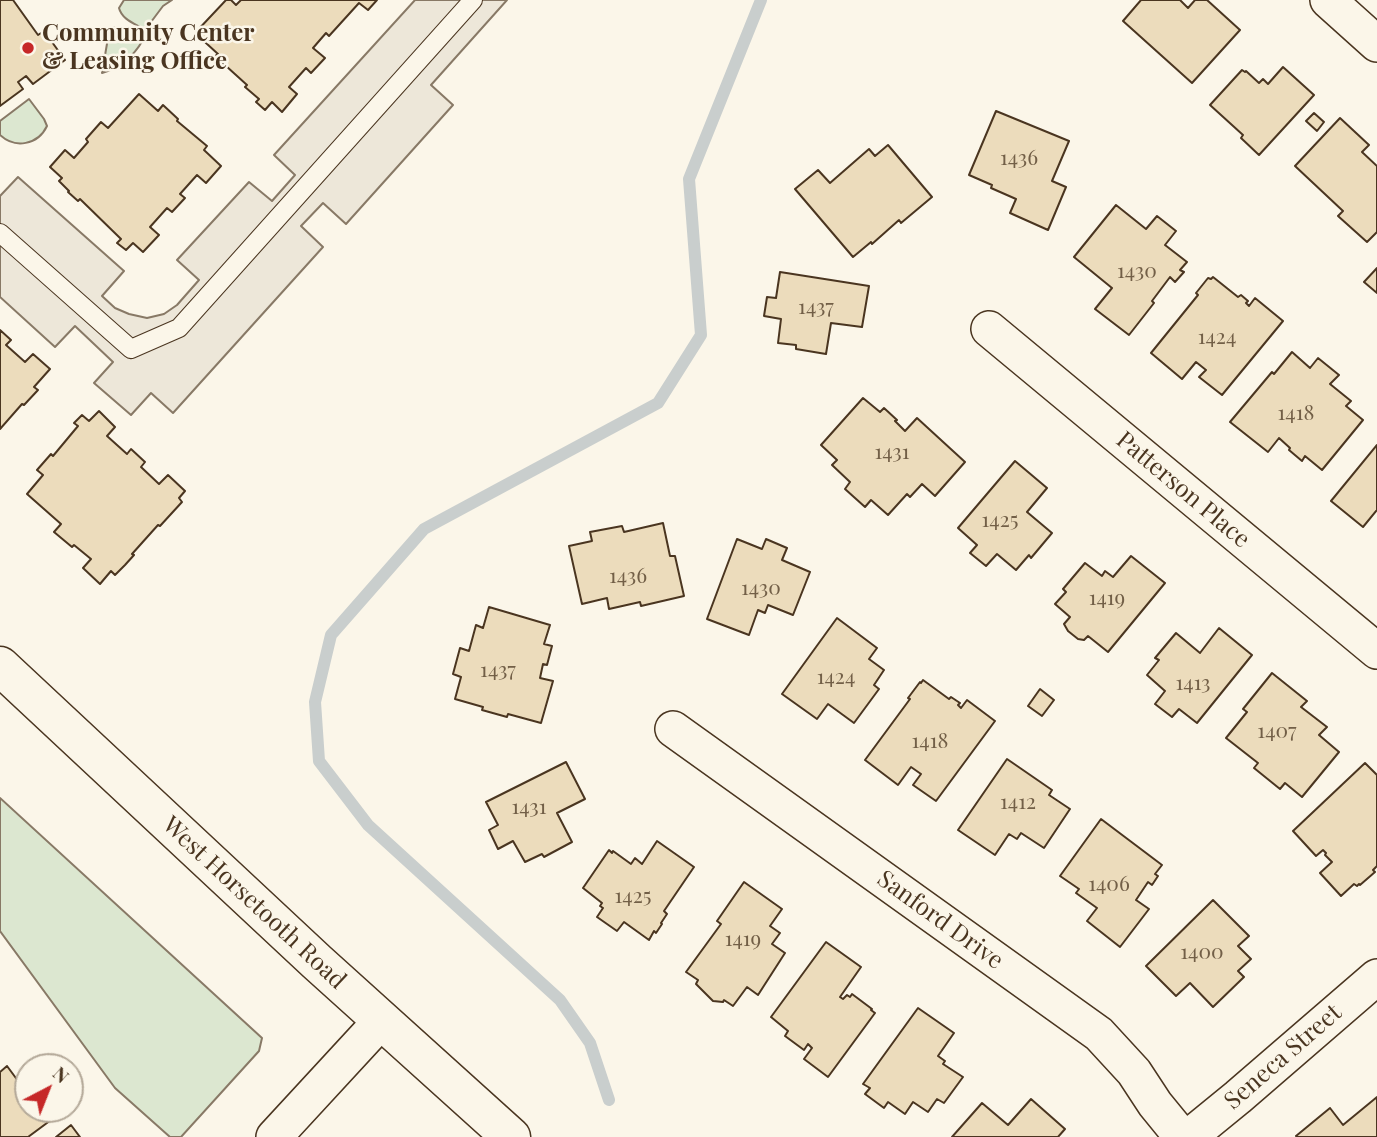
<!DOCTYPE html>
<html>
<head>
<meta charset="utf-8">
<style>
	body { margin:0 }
	#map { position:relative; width:1377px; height:1137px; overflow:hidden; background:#fbf6e9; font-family:"Playfair Display",serif }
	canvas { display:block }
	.north { position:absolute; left:14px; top:1053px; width:70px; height:70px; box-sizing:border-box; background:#fbf6e9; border:2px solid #b4a999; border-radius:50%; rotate:42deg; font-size:19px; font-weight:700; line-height:28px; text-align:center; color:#4a3520 }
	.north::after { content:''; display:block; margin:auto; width:24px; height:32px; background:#c62828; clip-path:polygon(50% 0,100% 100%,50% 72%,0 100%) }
</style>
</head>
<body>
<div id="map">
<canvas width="1377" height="1137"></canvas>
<div class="north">N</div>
</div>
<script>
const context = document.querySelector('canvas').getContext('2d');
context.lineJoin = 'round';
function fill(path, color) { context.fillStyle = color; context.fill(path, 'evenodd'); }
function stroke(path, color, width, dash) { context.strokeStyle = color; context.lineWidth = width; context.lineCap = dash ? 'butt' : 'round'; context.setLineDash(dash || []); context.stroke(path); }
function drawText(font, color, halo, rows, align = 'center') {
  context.font = font + ' "Playfair Display",serif'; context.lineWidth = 5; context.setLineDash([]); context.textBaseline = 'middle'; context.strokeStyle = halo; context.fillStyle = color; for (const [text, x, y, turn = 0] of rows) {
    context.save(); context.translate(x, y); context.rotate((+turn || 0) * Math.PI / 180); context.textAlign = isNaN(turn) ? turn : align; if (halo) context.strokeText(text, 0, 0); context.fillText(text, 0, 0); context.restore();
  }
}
const green = new Path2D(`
	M124,0h48l-9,6 -18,24c-9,-6 -23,-10 -26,-22z
	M115,27l28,13c-10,17 -22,27 -41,33l7,-41 2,-4z
	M29,99l15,20 3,7c-9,19 -32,23 -47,9v-14z
	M0,798l262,240 -3,13 -78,86h-11l-55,-49 -115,-157z`);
const parking = new Path2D(`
	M415,0h92l-76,85 22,20 -107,119 -23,-21 -22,23 22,21 -150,166 -22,-20 -20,22 -37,-32 19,-21 -38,-36 -20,21 -55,-50v-101l18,-19 106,94 -22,25 13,12 14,6 18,4 17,-4 13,-9 22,-25 -22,-20 72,-78 23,19 23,-26 -21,-20z`);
const stream = new Path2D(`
	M609,1100l-19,-57 -30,-43 -192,-175 -49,-64 -4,-59 16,-67 93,-106 234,-126 43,-68 -12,-156 72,-179`);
const building = new Path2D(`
	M0,0h13l25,35 6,-4 21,29 -32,24 -7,-8 -8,6 5,7 -23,17z
	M226,0h5l5,5 5,-5h136l-9,10 -9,-7 -30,33 -3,-3 -13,15 12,10 -14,15 -5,-5 -17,19 8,7 -15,18 -10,-10 -7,8 -9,-8 3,-3 -14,-12 2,-2 -32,-29 3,-2 -23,-21z
	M1141,0h39l8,8 7,-8h12l33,30 -48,53 -69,-62z
	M1283,67l31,28 -55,60 -18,-17 2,-3 -33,-30 32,-35 3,2 1,-1 13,12 4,-4 5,5z
	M139,94l19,17 5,-6 15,14 -1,2 30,25 -3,4 17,16 -15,17 -9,-8 -17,19 5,4 -13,14 -5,-4 -17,19 9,8 -16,17 -10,-9 -7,7 -9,-7 4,-4 -41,-40 -2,2 -10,-9 1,-1 -10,-10 3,-3 -12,-11 15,-17 9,8 14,-16 -2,-3 15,-17 7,6z
	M996,111l73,30 -17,40 14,6 -18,43 -38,-17 6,-14 -25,-11 1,-3 -23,-10z
	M1314,113l10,9 -7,9 -11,-10z
	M1340,118l29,27 -7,7 15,14v66l-10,10 -29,-26 5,-5 -48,-45z
	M888,145l44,52 -31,26 -2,-3 -27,24 -1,-2 -18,15 -58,-68 23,-19 12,13 39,-34 6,7z
	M1116,205l30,24 11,-13 19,15 -11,14 22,17 -7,8 4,2 -9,10 -5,-5 -18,24 2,2 -25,32 -34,-26 17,-21 -38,-31z
	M1377,268v25l-13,-11z
	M780,272l89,14 -7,41 -31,-4 -5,31 -30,-5v-4l-18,-2 3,-24 -17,-3 3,-19 9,1z
	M1213,277l25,20 3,-2 7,6 -2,2 3,3 6,-8 28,23 -61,74 -23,-18 7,-7 -10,-8 -14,17 -31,-26 47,-58 -2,-2 12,-15 3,1z
	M0,330l11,10 -5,5 19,17 8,-8 17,15 -16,18 4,3 -14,15 -2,-1 -22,25z
	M1292,352l18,16 8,-10 21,17 -9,9 21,17 -5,5 17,14 -41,50 -17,-14 -3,5 -13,-11 1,-2 -11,-10 -11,14 -38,-30 42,-50 2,2z
	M863,398l17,14 4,-4 13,12 -2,1 10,10 12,-13 48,44 -30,34 -13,-12 -12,13 -3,-3 -19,21 -17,-15 -6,7 -20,-18 5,-7 -18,-17 5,-5 -16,-15z
	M99,411l16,16 -8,9 20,18 4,-5 14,13 -4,5 18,17 9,-9 17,16 -6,7 3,4 -22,24 -2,-1 -26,29 2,1 -9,10 -10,10 -4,-4 -11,13 -17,-16 8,-9 -17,-14 -2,2 -18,-15 7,-8 -34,-30 16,-19 -6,-5 14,-16 2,2 25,-30 -4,-3 8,-8 7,6z
	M1377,445v65l-14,17 -32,-26z
	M1015,461l32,27 -20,24 25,21 -21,25 -2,-3 -13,15 -19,-16 -11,12 -16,-13 7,-8 -19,-17z
	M663,523l7,33h5l9,40 -43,10 -1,-4 -31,7 -2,-11 -25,6 -13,-58 23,-5 -2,-9 32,-6 2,6z
	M737,539l25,10 4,-10 21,9 -5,12 28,12 -17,43 -25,-10 -3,8 -7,-3 -9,25 -42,-16z
	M1131,556l34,27 -57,69 -20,-16 -4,4 -6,-1 -10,-8 -4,-7 6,-7 -15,-13 11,-12 -3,-3 22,-26 17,13 3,-5 8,6z
	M489,607l61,18 -6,19 8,2 -5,19 -4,-1 -3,14 13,3 -12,42 -33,-9 -1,3 -25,-7 1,-3 -28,-8 6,-22 -8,-3 7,-26 9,3 7,-26 7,3z
	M837,618l40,30 -8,11 15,11 -10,15 5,4 -25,34 -26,-19 -11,15 -35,-25z
	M1219,628l33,27 -55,68 -18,-14 -7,8 -17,-13 10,-13 -18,-16 12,-15 -4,-2 21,-25 24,20z
	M1272,673l35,28 -6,6 26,20 -8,8 20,17 -37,45 -17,-14 -5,6 -26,-21 4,-5 -32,-25 21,-26 -4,-3z
	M923,680l26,19 2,-2 9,6 -2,2 3,3 6,-8 28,21 -59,80 -23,-16 8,-11 -10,-7 -13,18 -33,-25 45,-61 -2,-1 12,-16 1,1z
	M1040,689l14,11 -12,16 -14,-10z
	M1007,759l45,31 -3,5 21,14 -26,39 -23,-15 -4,6 -8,-5 -14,21 -37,-25z
	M566,762l19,37 -28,14 15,29 -28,15 -2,-3 -17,8 -12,-21 -15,8 -9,-19 9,-5 -12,-23z
	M1365,763l12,12v91l-4,4 2,2 -15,13 -1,-1 -2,2 -3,-2 -13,12 -21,-23 12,-11 -7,-7 1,-2 -3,-3 -7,6 -23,-25z
	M1101,819l61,46 -7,9 3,2 -6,9 -4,-3 -12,18 13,9 -29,38 -33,-26 10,-13 -21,-15 3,-4 -19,-13z
	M657,841l37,26 -30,44 3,3 -6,9 1,1 -6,9 -2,-2 -5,9 -25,-18 -7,9 -20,-14 6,-9 -3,-2 2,-3 -19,-15 26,-38 3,3 1,-2 18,13 4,-6 7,6z
	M744,882l38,27 -12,17 10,7 -8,11 13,9 -27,42 -11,-8 -14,19 -9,-6 -1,2 -10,-1 -17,-17 2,-4 -12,-8 35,-48 -4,-3z
	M1213,900l36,36 -11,10 13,13 -13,12 6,6 -31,30 -23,-24 -14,13 -30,-30z
	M826,942l35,25 -21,30 3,2 4,-4 3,2 2,-3 20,15 -1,1 4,3 -47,64 -24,-18 8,-11 -4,-4 -4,6 -19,-14 3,-5 -17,-14z
	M918,1008l36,25 -16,23 7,5 -2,3 20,13 -19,26 -7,-4 -9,13 -15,-10 -8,12 -17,-12 -4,6 -19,-14 5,-6 -7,-4z
	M7,1066l17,23 3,-2 1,1v21h15l8,11 -23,17h-28v-65z
	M1377,1097v40h-80l-1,-1 34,-28 13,17z
	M1031,1099l34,30 -7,8h-106l30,-34 26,22z
	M71,1125l9,12h-24z`);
const service = new Path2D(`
	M0,233l131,116 48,-21 294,-328`);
const minor = new Path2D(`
	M1328,0l49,44
	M989,329l388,322
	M673,729l426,305 35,38 21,32 27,33
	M274,1137l107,-116
	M1189,1137l49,-40 139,-120`);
const secondary = new Path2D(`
	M0,666l317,296 194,175`);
const markers = [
	[28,48,7,"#c62828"]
];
const numberNames = [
	["1436",1019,158],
	["1430",1137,271],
	["1437",816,307],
	["1424",1217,337],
	["1418",1296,413],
	["1431",892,452],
	["1425",1000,520],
	["1436",628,576],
	["1430",761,588],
	["1419",1107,598],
	["1437",498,670],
	["1424",836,677],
	["1413",1193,683],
	["1407",1277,731],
	["1418",930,741],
	["1412",1018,802],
	["1431",529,807],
	["1406",1109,884],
	["1425",633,896],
	["1419",743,939],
	["1400",1202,952]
];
const poiNames = [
	["Community Center",42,34],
	["& Leasing Office",42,62]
];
const streetNames = [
	["Patterson Place",1183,490,40],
	["West Horsetooth Road",254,903,43],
	["Sanford Drive",940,920,36],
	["Seneca Street",1283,1057,-41]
];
fill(green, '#dce7d0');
stroke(green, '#887966', 2);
fill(parking, '#ede7d9');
stroke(parking, '#887966', 2);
stroke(stream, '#c9cecd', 12);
fill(building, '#ecdcbc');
stroke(building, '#4a3520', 2);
stroke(service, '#4a3520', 20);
stroke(minor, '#4a3520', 38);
stroke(secondary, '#4a3520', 41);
stroke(service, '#fbf6e9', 18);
stroke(minor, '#fbf6e9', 35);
stroke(secondary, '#fbf6e9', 38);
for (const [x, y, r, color] of markers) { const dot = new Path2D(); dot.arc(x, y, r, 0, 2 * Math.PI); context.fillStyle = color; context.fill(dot); stroke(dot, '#fbf6e9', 2.5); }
drawText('21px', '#725f47', null, numberNames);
drawText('bold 24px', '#4a3520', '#fbf6e9', poiNames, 'left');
drawText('24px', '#4a3520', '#fbf6e9', streetNames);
</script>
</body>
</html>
